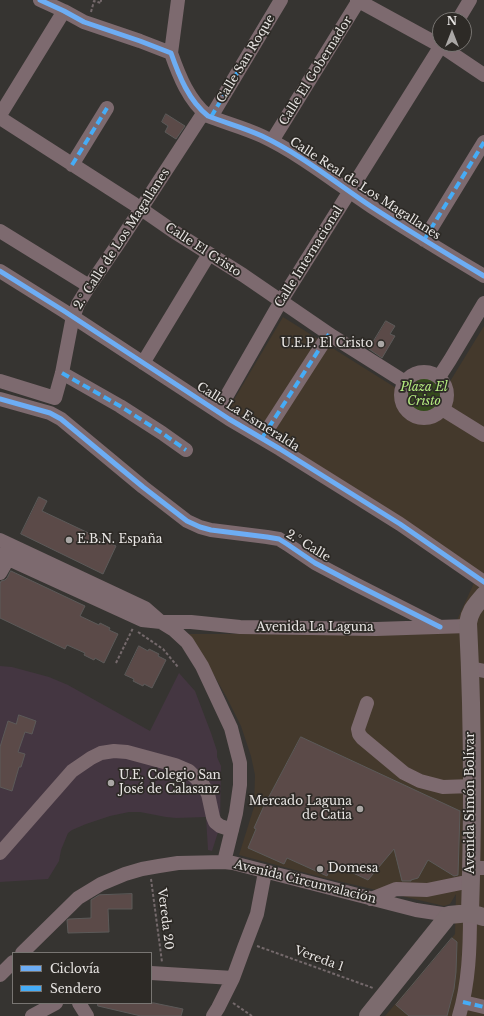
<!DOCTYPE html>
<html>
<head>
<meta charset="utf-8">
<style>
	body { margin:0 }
	#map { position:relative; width:484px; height:1016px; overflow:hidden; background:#363431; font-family:"Libre Baskerville",serif }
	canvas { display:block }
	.legend { position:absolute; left:12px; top:952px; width:140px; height:52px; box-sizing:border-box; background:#2d2a26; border:1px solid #787572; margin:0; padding:5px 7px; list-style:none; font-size:12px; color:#e8e5e3 }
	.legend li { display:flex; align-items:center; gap:8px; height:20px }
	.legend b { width:20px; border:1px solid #787572 }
	.north { position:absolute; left:432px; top:12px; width:40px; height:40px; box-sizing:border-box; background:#2d2a26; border:1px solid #787572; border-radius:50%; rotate:0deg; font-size:11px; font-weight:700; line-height:16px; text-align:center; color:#e8e5e3 }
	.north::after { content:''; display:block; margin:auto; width:14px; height:18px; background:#aaa7a5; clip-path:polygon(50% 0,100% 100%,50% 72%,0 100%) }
</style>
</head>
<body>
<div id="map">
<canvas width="484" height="1016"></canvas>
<ul class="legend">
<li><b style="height:5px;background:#6dadf4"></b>Ciclovía</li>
<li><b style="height:5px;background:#46acf6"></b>Sendero</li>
</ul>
<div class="north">N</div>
</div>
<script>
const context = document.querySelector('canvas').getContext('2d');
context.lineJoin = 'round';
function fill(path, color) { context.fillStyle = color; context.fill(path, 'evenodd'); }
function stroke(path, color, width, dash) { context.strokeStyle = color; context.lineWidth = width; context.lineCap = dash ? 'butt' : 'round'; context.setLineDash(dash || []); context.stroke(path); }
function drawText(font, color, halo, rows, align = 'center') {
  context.font = font + ' "Libre Baskerville",serif'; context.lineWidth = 3.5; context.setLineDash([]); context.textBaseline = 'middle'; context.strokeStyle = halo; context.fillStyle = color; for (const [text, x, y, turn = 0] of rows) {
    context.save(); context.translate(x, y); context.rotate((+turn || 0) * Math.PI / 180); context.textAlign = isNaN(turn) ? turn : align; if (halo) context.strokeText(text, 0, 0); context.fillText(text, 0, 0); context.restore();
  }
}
const commercial = new Path2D(`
	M283,317l113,71 4,17 3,7 7,6 9,3h9l8,-3 7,-6 5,-7 3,-11 -2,-11 35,-57v690h-99l70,-82 1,-40 -6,10 -6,2 -123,-29 -82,-22 15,-48 1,-32 -4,-19 -10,-30 -14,-28 -16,-28 -24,-36h36l229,-3 27,-59 -253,-159z`);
const education = new Path2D(`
	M0,666l12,1 37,10 19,8 82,46 29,-58 16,18 16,42 6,18v6l4,9 -1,60 -8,25 -4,-1 -2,-33 -30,1 -10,-1 -26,-5h-11l-19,4 -24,8 -14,6 -4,3 -7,17 -2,11 -11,18 -48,3z`);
const green = new Path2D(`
	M404 395a20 20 0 1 1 40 0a20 20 0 1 1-40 0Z`);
const building = new Path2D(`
	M166,114l19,12 -9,13 -11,-7 3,-6 -6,-4z
	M386,321l9,5 -5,8 5,2 -13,22 -13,-9z
	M39,497l8,4 -5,10 74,35 -13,28 -82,-40z
	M11,571l74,35 -5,10 19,9 1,-2 10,5 -1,2 9,4 -14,29 -9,-5 -1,2 -10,-5 1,-2 -18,-8 -2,4 -65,-31v-34l1,-3 4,-1 2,-2z
	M139,646l9,5 1,-2 10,5 -1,2 8,4 -14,28 -8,-4 -1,2 -10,-5 1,-2 -9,-4z
	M19,715l17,6 -4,13 -7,-2 -7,20 7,2 -4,13h-2l-7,24 -12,-4v-40l8,-26 8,3z
	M301,737l159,74 -2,64 -4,1 -26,-16 -10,18 -7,2v1h-9l-8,-32 -26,31 -36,-17 -5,13 -40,-18 -3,6 -36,-16 8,-19 -2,-1 9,-20z
	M132,894v15h-24l1,23 -41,1 -1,-13 2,-1 22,-1v-18l8,-5z
	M452,938l5,4 -1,30 -2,17 -7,27h-38l-13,-11z
	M98,1003h56l29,6 -2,7h-40l-43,-10z`);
const path = new Path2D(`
	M91,12l3,-11 7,2v-3
	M138,632l25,17 15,18
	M116,663l17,-35
	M151,879l11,83
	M257,946l116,42
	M233,1003l19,13`);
const minor = new Path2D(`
	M40,0l24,11 20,11 56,19 31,12c8,23 18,48 37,63 18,7 37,12 54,20 40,19 74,47 110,71 37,24 75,47 112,69
	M357,0l84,46 43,29
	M458,20l12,-20
	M171,53l7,-53
	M0,115l64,-104
	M211,117l70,-117
	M0,118l134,86 39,27 70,44 89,61 73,46
	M272,141l87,-141
	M72,165l35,-57
	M0,231l89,55
	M424,240l60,-98
	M0,271l64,40 165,108 51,30 120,75 84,58
	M143,363l66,-109
	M401 395a23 23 0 1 1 46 0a23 23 0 1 1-46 0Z
	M62,373l58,33 42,27 24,17
	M439,377l11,-17 34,-57
	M0,381l55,17 7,-25 10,-52 6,-17 8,-13 34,-50 84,-129
	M0,399l50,14 11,6 82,68 44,34 13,6 11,3 56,7 12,2 8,5 28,19 38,20 87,44
	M442,409l42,26
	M218,411l63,-110 161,-257
	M262,438l67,-104
	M0,540l145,68 16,14 13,8 13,12 15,24 29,62 9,35v22l-4,28 -12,49
	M0,555l142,65 19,2h30l49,5 136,2 92,-3
	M0,573l8,-14
	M470,668l14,3
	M367,703l-9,26 1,5 3,4 42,35 16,8 23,6 29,-1
	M0,853l72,-82 19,-13 10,-5 13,-2 13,1 48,13 14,6 14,14 5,9 5,23 2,5 5,4 12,4
	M471,868h13
	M371,899l25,-10 31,1 44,-9
	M22,953l56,-55 23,-14 24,-10 17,-5 17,-3 19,-3 46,-1 9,1 183,47 33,5
	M151,973l82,5
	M0,975l13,-13
	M463,1002l21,5
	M79,1003l8,13
	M32,1016l24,-13
	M213,1016l5,-8 15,-30 11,-30 13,-34 8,-42
	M459,1016c10,-33 11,-68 11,-103`);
const major = new Path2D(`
	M470,913c3,-96 3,-193 -2,-290 2,-13 8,-18 16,-28
	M368,1016l81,-101 21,-2 14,4`);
const quiet = new Path2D(`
	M211,117l36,-61
	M72,165l35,-57
	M424,240l60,-98
	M62,373l58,33 42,27 24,17
	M262,438l67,-104
	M463,1002l21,5`);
const cycleway = new Path2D(`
	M40,0l24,11 20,11 56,19 31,12c8,23 18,48 37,63 18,7 37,12 54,20 40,19 74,47 110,71 37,24 75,47 112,69
	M0,271l64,40 165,108 51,30 120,75 84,58
	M0,399l50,14 11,6 82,68 44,34 13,6 11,3 56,7 12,2 8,5 28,19 38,20 87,44`);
const markers = [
	[381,344,4,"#aaa7a5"],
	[69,540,4,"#aaa7a5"],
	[111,783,4,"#aaa7a5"],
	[360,809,4,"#aaa7a5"],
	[320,869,4,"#aaa7a5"]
];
const streetNames = [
	["Calle San Roque",246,59,-59],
	["Calle El Gobernador",316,71,-58],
	["Calle Real de Los Magallanes",365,189,33],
	["2.° Calle de Los Magallanes",122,239,-57],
	["Calle El Cristo",203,250,33],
	["Calle Internacional",309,257,-58],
	["Calle La Esmeralda",248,417,32],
	["2.° Calle",308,546,31],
	["Avenida La Laguna",315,628],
	["Avenida Simón Bolívar",471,803,-90],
	["Avenida Circunvalación",305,882,14],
	["Vereda 20",165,919,83],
	["Vereda 1",319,959,20]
];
const poiNames = [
	["U.E.P. El Cristo",373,344,"right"],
	["E.B.N. España",77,540],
	["U.E. Colegio San",119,776],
	["José de Calasanz",119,790],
	["Mercado Laguna",352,802,"right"],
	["de Catia",352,816,"right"],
	["Domesa",328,869]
];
const parkNames = [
	["Plaza El",424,388],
	["Cristo",424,402]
];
fill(commercial, '#44392c');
fill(education, '#443641');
fill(green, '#354b1c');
fill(building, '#5b4a48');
stroke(building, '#5c5a59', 1);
stroke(path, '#74696b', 2, [3, 2]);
stroke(minor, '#7d6a6f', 14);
stroke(major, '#7c6b6e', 18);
stroke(quiet, '#46acf6', 4, [8, 4]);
stroke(cycleway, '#6dadf4', 5);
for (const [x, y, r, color] of markers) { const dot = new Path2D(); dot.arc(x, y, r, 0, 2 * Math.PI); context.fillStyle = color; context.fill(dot); stroke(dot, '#2d2a26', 1.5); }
drawText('12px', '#e8e5e3', '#2d2a26', streetNames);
drawText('12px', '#e8e5e3', '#2d2a26', poiNames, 'left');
drawText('italic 12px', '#b5ed7f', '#2d2a26', parkNames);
</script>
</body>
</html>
